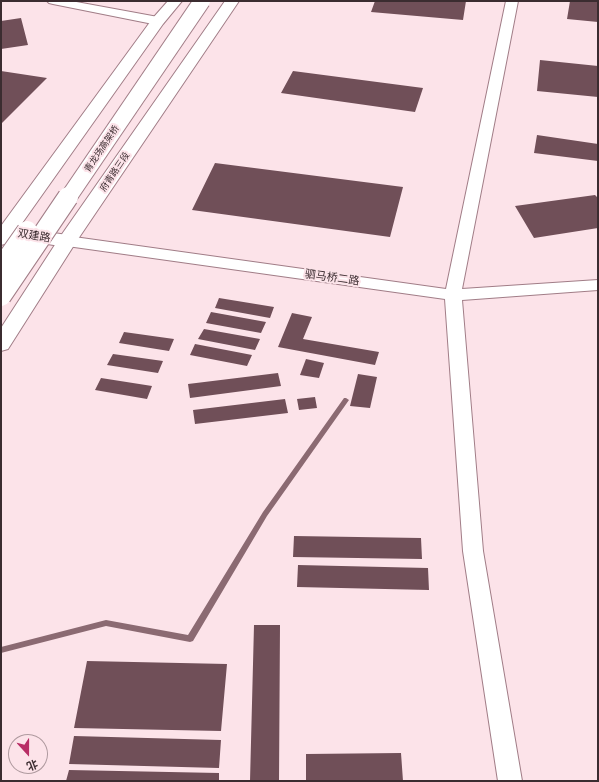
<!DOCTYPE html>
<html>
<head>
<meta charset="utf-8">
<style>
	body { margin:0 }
	#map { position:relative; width:599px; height:782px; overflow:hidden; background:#fce3e9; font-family:"Fira Sans","Noto Sans SC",sans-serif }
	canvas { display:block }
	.frame { position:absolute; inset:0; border:2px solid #3b2c30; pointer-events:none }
	.north { position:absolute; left:8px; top:734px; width:40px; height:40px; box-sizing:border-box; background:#fce3e9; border:1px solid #af9a9f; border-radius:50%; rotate:159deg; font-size:11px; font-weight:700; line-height:16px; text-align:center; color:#3b2c30 }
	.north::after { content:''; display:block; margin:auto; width:14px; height:18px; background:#b82d65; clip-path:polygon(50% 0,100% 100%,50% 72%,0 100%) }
</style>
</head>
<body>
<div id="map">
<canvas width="599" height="782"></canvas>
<div class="frame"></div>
<div class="north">北</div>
</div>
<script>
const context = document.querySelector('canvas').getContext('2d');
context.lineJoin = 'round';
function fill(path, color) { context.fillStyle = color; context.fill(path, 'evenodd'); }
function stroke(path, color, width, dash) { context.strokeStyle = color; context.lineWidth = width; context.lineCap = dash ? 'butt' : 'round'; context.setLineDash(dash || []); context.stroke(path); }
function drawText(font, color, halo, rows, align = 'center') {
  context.font = font + ' "Fira Sans","Noto Sans SC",sans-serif'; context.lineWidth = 4; context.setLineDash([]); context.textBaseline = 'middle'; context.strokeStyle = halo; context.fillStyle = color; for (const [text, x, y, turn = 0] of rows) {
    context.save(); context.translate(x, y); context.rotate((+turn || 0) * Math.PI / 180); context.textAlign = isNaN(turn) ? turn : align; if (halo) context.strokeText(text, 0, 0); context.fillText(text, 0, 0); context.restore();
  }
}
const stream = new Path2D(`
	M344,398h2l3,2 -82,116 -74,125 -3,1 -84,-16 -105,27v-6l105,-27 82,15 75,-123z`);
const building = new Path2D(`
	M375,1h91l-3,19 -92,-8z
	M570,1h28v21l-31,-3z
	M21,18l7,27 -27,4v-28z
	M540,60l58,6v31l-61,-6z
	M1,71l46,7 -46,46z
	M293,71l130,17 -8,24 -134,-19z
	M537,135l61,9v17l-64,-8z
	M215,163l188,24 -13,50 -198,-27z
	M595,195l3,3v30l-64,10 -19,-32z
	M219,298l55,9 -4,11 -55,-10z
	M211,312l55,10 -5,11 -55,-10z
	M292,313l20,4 -9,22 76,13 -4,13 -97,-18z
	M204,329l56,10 -5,11 -57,-11z
	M124,332l50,7 -5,12 -50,-8z
	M195,344l57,11 -5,11 -57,-11z
	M113,354l50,7 -5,12 -51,-8z
	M306,359l18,4 -5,15 -19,-3z
	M278,373l3,13 -91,12 -2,-14z
	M358,374l19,3 -7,31 -20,-2z
	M101,378l51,8 -5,13 -52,-9z
	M315,397l2,11 -18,2 -2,-11z
	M285,399l3,14 -93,11 -2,-14z
	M294,536l127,2 1,21 -129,-2z
	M298,565l130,3 1,22 -132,-3z
	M254,625h26l-1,156h-29z
	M87,661l140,3 -6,67 -147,-3z
	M74,736l147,4 -2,28 -150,-4z
	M401,753l2,28h-97v-27z
	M69,770l150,3v8h-153z`);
const minor = new Path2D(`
	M47,1h24l87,16 4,2 2,2 -2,2 -4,2 -105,-21 -4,-1z
	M506,1h12l-56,288 136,-9v10l-136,10 21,251 39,230h-24l-35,-230 -18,-252 -378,-53 -5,-2 -3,-3 3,-3 5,-2 379,53z`);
const tertiary = new Path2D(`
	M1,225l66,10 7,2 2,4 -2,4 -7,2 -66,-10z`);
const primary = new Path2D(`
	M168,1h14l-19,23 -155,219 -7,2v-19l152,-208z
	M225,1h14l-163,241 -68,107 -7,2v-23l59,-91z`);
const trunkBridgeFar1 = new Path2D(`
	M68,198l134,-197`);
const trunkBridge = new Path2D(`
	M1,268l26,-37
	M1,296l67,-99`);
const farStreetnames = [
	["青龙场高架桥",102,149,-56],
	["府青路三段",115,172,-56]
];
const streetNames = [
	["双建路",34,236,9],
	["驷马桥二路",332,278,8]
];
fill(stream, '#8b6a72');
fill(building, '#704f58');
stroke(minor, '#a17d87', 2);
stroke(tertiary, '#a17d87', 2);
stroke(primary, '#a17d87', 2);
fill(minor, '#fff');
fill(tertiary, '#fff');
fill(primary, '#fff');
stroke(trunkBridgeFar1, '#a17d87', 18, []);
stroke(trunkBridge, '#a17d87', 22, []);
stroke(trunkBridgeFar1, '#fff', 16);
stroke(trunkBridge, '#fff', 20);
drawText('9px', '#3b2c30', '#fce3e9', farStreetnames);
drawText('11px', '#3b2c30', '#fce3e9', streetNames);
</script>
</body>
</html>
